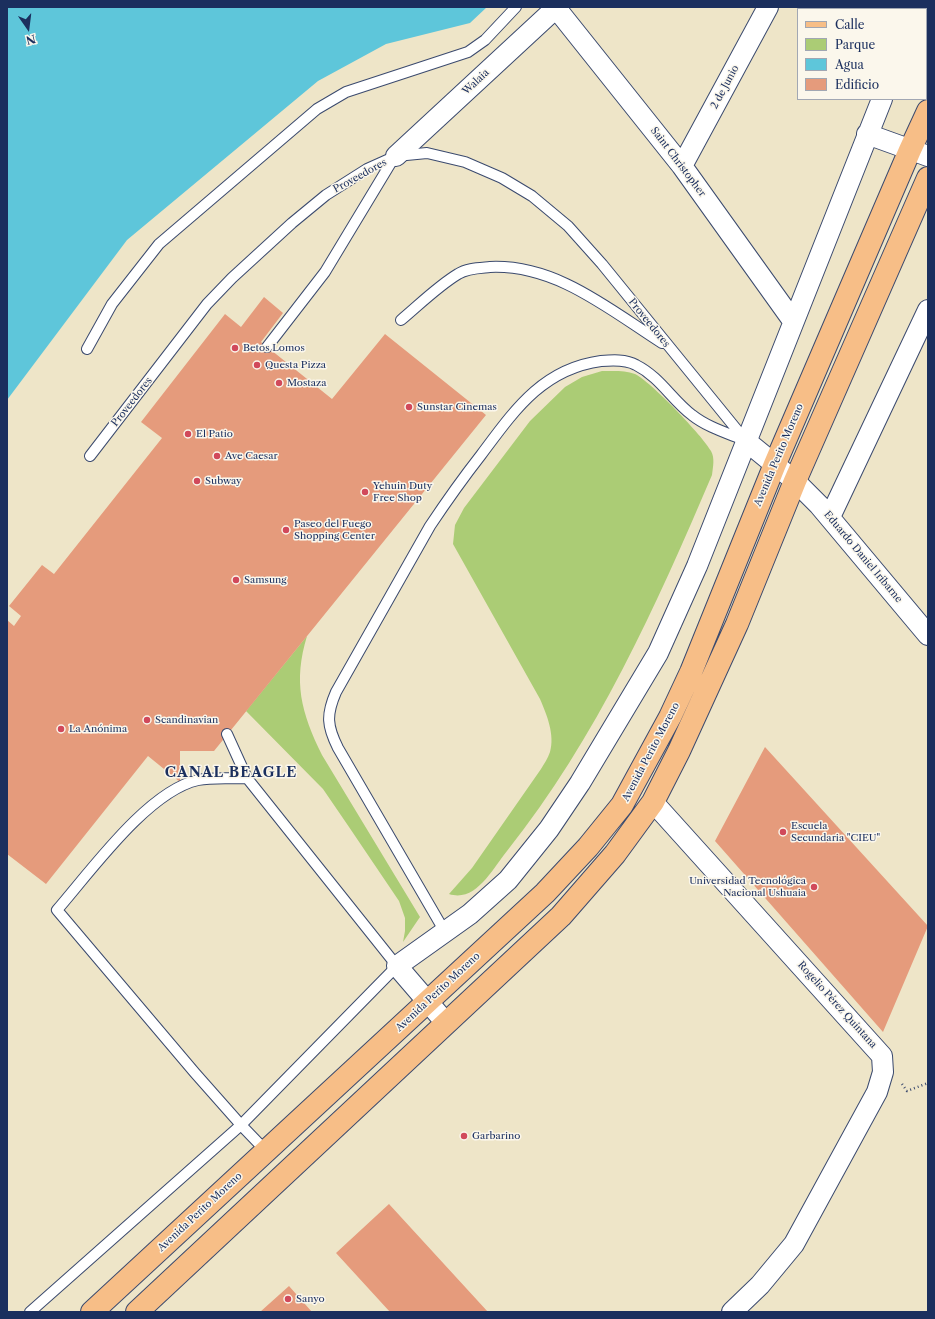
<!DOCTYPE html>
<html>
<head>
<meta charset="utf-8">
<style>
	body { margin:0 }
	#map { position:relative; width:935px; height:1319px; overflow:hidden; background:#eee5c8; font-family:"Libre Caslon Text",serif }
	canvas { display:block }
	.frame { position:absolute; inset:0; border:8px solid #1b2f5e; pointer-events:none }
	.legend { position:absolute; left:797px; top:8px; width:130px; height:92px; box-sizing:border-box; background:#fbf7ec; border:1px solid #a1a7b3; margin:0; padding:5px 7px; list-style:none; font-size:12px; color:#1b2f5e }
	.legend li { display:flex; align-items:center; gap:8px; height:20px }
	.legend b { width:20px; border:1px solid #a1a7b3 }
	.north { position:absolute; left:8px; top:8px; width:40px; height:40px; -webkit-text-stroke:3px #fbf7ec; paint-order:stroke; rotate:166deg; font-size:11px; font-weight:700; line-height:16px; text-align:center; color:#1b2f5e }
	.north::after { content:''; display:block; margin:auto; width:14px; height:18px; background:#1b2f5e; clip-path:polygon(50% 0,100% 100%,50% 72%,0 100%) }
</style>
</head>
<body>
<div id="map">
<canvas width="935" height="1319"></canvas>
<div class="frame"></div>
<ul class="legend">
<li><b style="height:5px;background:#f7be87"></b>Calle</li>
<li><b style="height:11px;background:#abcc75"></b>Parque</li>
<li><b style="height:11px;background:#5ec6da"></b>Agua</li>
<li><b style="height:11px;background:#e59b7c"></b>Edificio</li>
</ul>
<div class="north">N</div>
</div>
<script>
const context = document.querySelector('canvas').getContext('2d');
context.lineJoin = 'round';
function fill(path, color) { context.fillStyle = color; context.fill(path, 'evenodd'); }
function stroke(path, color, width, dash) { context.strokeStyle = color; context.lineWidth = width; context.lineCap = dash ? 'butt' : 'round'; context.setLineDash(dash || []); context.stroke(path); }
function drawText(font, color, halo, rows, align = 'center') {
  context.font = font + ' "Libre Caslon Text",serif'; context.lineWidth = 3; context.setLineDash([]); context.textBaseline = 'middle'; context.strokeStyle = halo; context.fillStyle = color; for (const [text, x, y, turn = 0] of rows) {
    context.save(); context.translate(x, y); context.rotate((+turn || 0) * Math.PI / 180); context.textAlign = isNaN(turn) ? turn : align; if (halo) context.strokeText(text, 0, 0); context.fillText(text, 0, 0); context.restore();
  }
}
const green = new Path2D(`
	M602,371c10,0 23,-1 33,3 14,6 69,63 76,77 4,7 2,16 1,24 -56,131 -115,263 -205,376 -14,17 -31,52 -58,43l23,-26 69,-99c3,-5 7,-11 9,-17 5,-17 -3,-37 -10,-53l-87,-155 2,-19 9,-17 66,-87 35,-34 17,-10z
	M307,636c-14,46 -6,76 15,119l98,162 -17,25 2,-11v-13l-6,-17 -50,-74 -26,-38 -77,-78z`);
const water = new Path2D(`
	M7,7h480l-17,16 -84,21 -68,37 -191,159 -120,160z`);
const building = new Path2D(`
	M264,297l19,16 -22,29 71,57 53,-65 101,81 -272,336h-34v31l-32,-26 -102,128 -39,-30v-234l7,6 7,-10 -12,-10 33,-41 12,9 108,-136 -21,-16 84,-108 16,13z
	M765,747l163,179 -45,106 -168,-191z
	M389,1204l99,108h-98l-54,-59z
	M289,1286l23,26h-52z`);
const path = new Path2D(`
	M902,1084l5,7 21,-8`);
const service = new Path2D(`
	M401,320c18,-15 37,-34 57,-46 9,-6 21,-6 32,-7 66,-3 120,43 172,76
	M267,347l58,-75 70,-116
	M87,349l25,-45 47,-60 158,-135 29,-17 122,-40 17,-12 31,-33
	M90,456l117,-152 25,-26 60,-55 34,-28 41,-26 29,-13 31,-3 38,9 37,16 30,18 36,30 34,38 144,177
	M227,734l20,44 150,188 -156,159 -46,-52 -138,-163c34,-39 91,-119 141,-130 15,-3 33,-1 49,-2
	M445,932l-107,-184c-11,-22 -12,-33 -2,-56l94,-166c16,-24 33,-48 51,-71 33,-44 61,-86 120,-94 11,-1 25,-2 35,4 24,12 36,35 56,50 15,12 35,18 52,25
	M30,1312l211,-187 25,26`);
const minor = new Path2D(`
	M556,8l126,158 111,155
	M926,20l2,-3
	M867,134l61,22
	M396,156l161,-149
	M682,166l86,-159
	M746,441l49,40 24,24 109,130
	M830,517l98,-207
	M653,802l229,254 1,16 -6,20 -83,152 -34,41 -28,27
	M446,1023l-49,-57 73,-52 38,-34 41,-51 31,-46 78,-130 39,-87 185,-467`);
const primary = new Path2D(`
	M92,1312l453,-419 43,-46 34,-42 48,-88 21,-45 84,-208 135,-314 18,-39
	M137,1312l424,-396 54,-62 38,-52 26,-51 58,-127 58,-143 133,-303`);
const markers = [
	[235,348,4,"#d1495b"],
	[257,365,4,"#d1495b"],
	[279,383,4,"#d1495b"],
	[409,407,4,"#d1495b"],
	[188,434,4,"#d1495b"],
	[217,456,4,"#d1495b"],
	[197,481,4,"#d1495b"],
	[365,492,4,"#d1495b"],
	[286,530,4,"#d1495b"],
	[236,580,4,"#d1495b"],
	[147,720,4,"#d1495b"],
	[61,729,4,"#d1495b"],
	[783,832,4,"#d1495b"],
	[814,887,4,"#d1495b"],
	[464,1136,4,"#d1495b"],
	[288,1299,4,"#d1495b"]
];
const streetNames = [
	["Walaia",476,82,-43],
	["2 de Junio",725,87,-62],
	["Saint Christopher",678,162,53],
	["Proveedores",360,176,-29],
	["Proveedores",649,323,51],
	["Proveedores",132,402,-52],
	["Avenida Perito Moreno",779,455,-67],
	["Eduardo Daniel Iribarne",863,557,50],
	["Avenida Perito Moreno",651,752,-62],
	["Avenida Perito Moreno",438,992,-43],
	["Rogelio Pérez Quintana",837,1005,48],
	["Avenida Perito Moreno",200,1212,-43]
];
const poiNames = [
	["Betos Lomos",243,348],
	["Questa Pizza",265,365],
	["Mostaza",287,383],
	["Sunstar Cinemas",417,407],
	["El Patio",196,434],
	["Ave Caesar",225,456],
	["Subway",205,481],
	["Yehuin Duty",373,486],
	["Free Shop",373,498],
	["Paseo del Fuego",294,524],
	["Shopping Center",294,536],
	["Samsung",244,580],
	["Scandinavian",155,720],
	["La Anónima",69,729],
	["Escuela",791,826],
	["Secundaria \"CIEU\"",791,838],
	["Universidad Tecnológica",806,881,"right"],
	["Nacional Ushuaia",806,893,"right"],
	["Garbarino",472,1136],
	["Sanyo",296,1299]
];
const districtNames = [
	["CANAL BEAGLE",231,773]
];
fill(green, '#abcc75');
fill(water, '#5ec6da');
fill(building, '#e59b7c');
stroke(service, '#3b4a6e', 12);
stroke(minor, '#3b4a6e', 22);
stroke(primary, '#3b4a6e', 24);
stroke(path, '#3b4a6e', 2.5, [1, 3]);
stroke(service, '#fff', 10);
stroke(minor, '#fff', 20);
stroke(primary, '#f7be87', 22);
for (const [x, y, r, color] of markers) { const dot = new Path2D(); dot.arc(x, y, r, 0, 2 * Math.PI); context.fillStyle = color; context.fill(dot); stroke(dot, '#fbf7ec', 1.5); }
drawText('10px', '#1b2f5e', '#fbf7ec', streetNames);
drawText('10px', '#1b2f5e', '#fbf7ec', poiNames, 'left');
context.letterSpacing = '1px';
drawText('bold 14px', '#1b2f5e', '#fbf7ec', districtNames);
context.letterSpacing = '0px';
</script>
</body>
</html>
